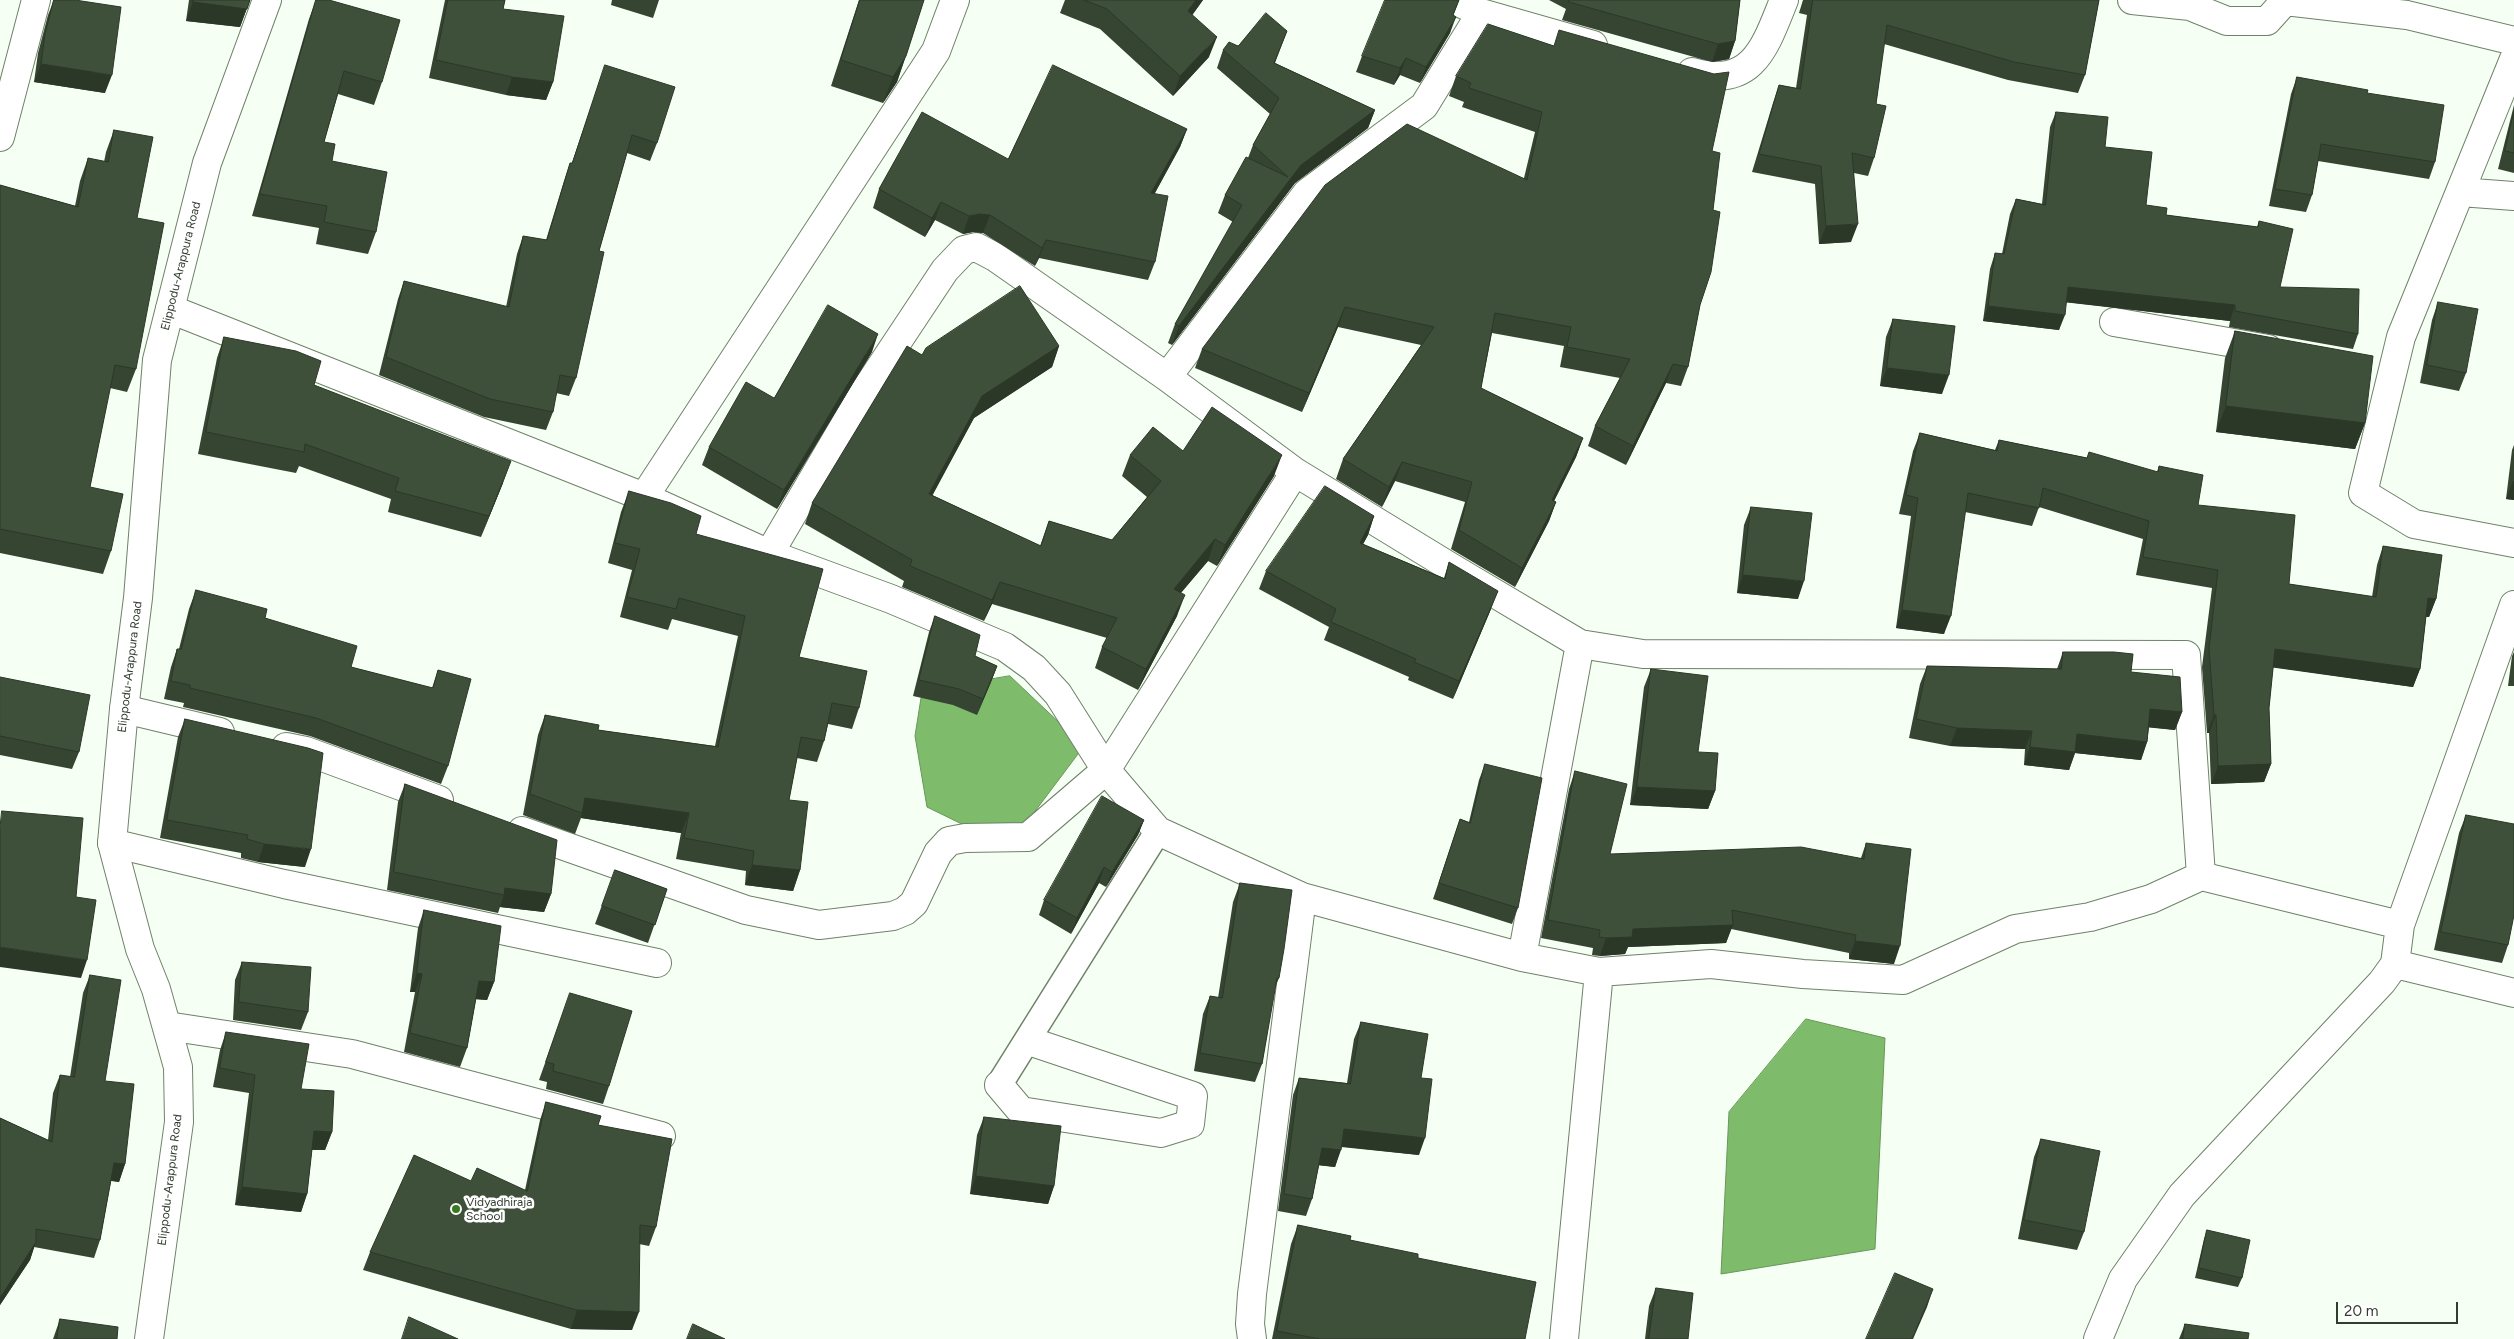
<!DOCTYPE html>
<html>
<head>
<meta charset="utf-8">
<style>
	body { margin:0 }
	#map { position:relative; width:2514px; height:1339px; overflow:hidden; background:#f6fff3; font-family:Figtree,sans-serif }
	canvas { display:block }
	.scale { position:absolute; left:2336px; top:1302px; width:122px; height:22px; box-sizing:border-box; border:2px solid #333c31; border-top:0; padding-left:6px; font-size:15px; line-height:18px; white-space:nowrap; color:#333c31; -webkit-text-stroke:4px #fff; paint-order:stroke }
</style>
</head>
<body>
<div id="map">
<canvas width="2514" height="1339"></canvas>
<div class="scale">20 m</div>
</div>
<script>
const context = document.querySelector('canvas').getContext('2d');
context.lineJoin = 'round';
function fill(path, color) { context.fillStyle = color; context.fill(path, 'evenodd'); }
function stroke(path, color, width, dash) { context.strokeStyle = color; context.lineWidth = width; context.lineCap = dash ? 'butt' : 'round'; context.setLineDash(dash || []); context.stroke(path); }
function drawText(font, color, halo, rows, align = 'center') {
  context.font = font + ' Figtree,sans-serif'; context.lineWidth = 5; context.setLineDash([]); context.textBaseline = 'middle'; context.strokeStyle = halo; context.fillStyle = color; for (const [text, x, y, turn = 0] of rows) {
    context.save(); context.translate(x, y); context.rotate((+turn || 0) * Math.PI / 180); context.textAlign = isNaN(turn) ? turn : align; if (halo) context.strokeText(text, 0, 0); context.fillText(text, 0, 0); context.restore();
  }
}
const water = new Path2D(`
	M1010,676l74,70 -60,80 -54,2 -43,-21 -12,-71 6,-38 41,-14z
	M1806,1019l79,19 -10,211 -154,25 8,-162z`);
const service = new Path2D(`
	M999,1085l159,-254`);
const minor = new Path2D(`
	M1454,0l27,13 112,32
	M2132,0l58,6 37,15h40l18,-20 122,14 107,26
	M2514,59l-113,278 -38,156 51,31 100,19
	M1692,72c61,17 73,-25 92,-72
	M0,137l36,-137
	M2460,192l54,4
	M170,309l474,188 125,57 122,45 114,48 29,21 24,26 48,76 52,61 144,66 220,60 77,15 112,-8 92,10 100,6 112,-51 75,-12 61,-18 50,-23
	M2114,322l154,27
	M1167,377l140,-184 117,-87 57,-93
	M644,497l292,-446 19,-51
	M769,554l95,-162 81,-122 19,-20 12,-3 19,10 172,120 128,95 157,96 128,76 63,10 543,1 15,221 199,49
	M124,709l96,23
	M286,747l20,4 133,49
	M522,831l224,79 73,15 74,-9 12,-5 9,-8 24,-50 11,-12 16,-3 63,-1 78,-67 189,-298
	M112,843l172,41 373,79
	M1522,957l58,-313
	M2395,964l119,29
	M167,1026l185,28 309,82
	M999,1085l22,26 140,22 29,-9 3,-28 -164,-55
	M1252,1339l-2,-15 2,-30 50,-397
	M1564,1339l35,-367
	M2098,1339l25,-60 59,-84 200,-213 13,-18 5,-39 114,-320`);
const tertiary = new Path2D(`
	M149,1339l30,-217 -1,-55 -22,-78 -16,-40 -28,-106 12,-134 14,-111 19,-238 50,-197 60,-163`);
const wall = new Path2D(`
	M54,0l51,93 -71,-11 4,-29 10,-38z
	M189,0h61l-10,27 -54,-6z
	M316,0l66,82 -8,23 -36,-11 -14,48 8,19 44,71 -8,22 -52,-10 3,-16 -67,-12 57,-197z
	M445,0h60l-2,9 50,73 -7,18 -40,-5 -77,-17z
	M612,0h47l-6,18 -42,-13z
	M859,0h65l-27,82 -14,21 -52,-17z
	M1065,0h138l-11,15 17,42 -36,39 -73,-67 -40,-16z
	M1459,0l-6,16 -3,17 -30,50 -20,-8 -6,10 -38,-13 6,-16z
	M1549,0h191l-5,41 -6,18 -17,3 -150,-42 4,-11z
	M1803,0h296l-14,75 -7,18 -70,-13 -124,-36 -8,60 -2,54 -6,18 -14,-3 -3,69 -32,2 -4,-60 -63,-12 21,-69 6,-18 17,3 11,-73 -8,-2z
	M1287,31l-12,32 100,47 -7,18 -73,55 -123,162 -4,-2 7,-19 58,-102 -15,-9 7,-18 23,-37 5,-13 17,-31 -53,-46 6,-18z
	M605,65l52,78 -7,18 -23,-8 -28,98 -23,127 -7,18 -13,-3 -3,19 -7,18 -62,-13 -105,-42 19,-76 6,-18 102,26 11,-53 6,-18 23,4 18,-59 6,-18h2z
	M1456,76l256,75 -12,154 -12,62 -7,19 -15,-3 -40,82 -38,-19 7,-20 25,-48 -60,-11 4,-21 -72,-13 -11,55 102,50 -7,19 -22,44 2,1 -7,19 -34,66 -64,-38 14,-47 -70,-21 -13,26 -46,-28 7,-20 78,-114 -83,-18 -36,85 -107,-44 7,-19 322,-171 11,-46 -73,-25 2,-5 -15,-6z
	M2297,77l70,16 68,69 -6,17 -111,-18 -6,34 -6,17 -37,-6 22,-112z
	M2514,105v68l-16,-4z
	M2056,112l49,35 41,58 20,10 91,12 2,-6 21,66 78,47 -5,15 -124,-22 1,-6 -164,-19 -7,28 -76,-9 7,-52 5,-16 7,1 8,-40 6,-15 26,5 8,-77z
	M1187,129l-7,18 -25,46v69l-7,18 -109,-22 -4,8 -52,-33 -10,-1 -10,2 -28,-14 -10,17 -52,-29 6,-19 129,-30z
	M114,130l23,88 -1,151 -9,23 -17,-4 -20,99 21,64 -8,23 -103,-21v-368l75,21 5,-25 8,-23 16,4 2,-10z
	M2438,302l28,71 -7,18 -39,-8 12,-63z
	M1893,319l49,75 -62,-8 6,-49z
	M2235,331l130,92 -10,26 -139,-17 9,-74z
	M224,337l90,48 189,98 -22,54 -93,-25 3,-13 -92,-33 -3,7 -98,-19 19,-96z
	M1059,346l-7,21 -78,51 -42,77 108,51 9,-25 63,19 35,-43 -25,-21 8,-21 53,-4 91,25 -57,90 -9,-5 -27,32 -4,23 -39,74 -43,-22 7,-21 5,-9 -115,-34 -8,17 -82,-34 2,-6 -99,-57 7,-21 110,-148z
	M872,352l-95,157 -75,-44 7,-18 65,-49z
	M1920,433l75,17 4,-10 158,32 2,-6 39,39 91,79 83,13 5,-32 6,-19 53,53 -7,18h-3l-6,52 -7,18 -140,-20 -4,41 2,56 -7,18 -53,2 -2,-51h-2l-5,-66 10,-79 -76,-13 7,-36 -104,-32 -7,19 -67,-14 -21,122 -48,-6 15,-112 -12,-2 14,-63z
	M2514,445v55l-8,-1 6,-49z
	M629,491l67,43 103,123 60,51 -7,21 -24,-5 -4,17 -7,21 -20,-4 -8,42 11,70 -7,21 -48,-6 1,-14 -70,-12 5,-26 -100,-15 -6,16 -52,-19 15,-80 7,-20 53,15 117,16 23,-110 -66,-17 -4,11 -48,-13 12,-47 -24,-7 13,-51z
	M1751,507l47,92 -61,-6 7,-68z
	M1374,516l-6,19 -5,9 81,34 5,-16 42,47 -38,90 -45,-19 1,-3 -85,-37 5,-13 -70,-38 7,-18z
	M196,590l69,28 86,49 81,21 6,-18 10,96 -7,18 -131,-48 -127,-29 1,-4 -20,-4 7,-32 6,-18h2l10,-40z
	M935,616l40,40 22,10 -6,16 -14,33 -24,-10 -40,-9 16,-64z
	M2063,652l68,20 51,40 -7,18 -26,-3 -2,15 -6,18 -66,-7 -6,17 -45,-5 1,-16 -75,-3 -41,-8 11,-54 7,-18 130,3z
	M2514,652v34h-6l4,-30z
	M1651,669l64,122 -7,18 -78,-4 14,-118z
	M0,677l79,75 -7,17 -72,-14z
	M185,719l120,148 -47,-5 -17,-4v-5l-81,-15 18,-101z
	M1485,764l33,144 -6,16 -79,-25 27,-80 9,3 10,-42z
	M1575,771l35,83 251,4 5,-15 28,121 -45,-5v-6l-118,-24 -5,14 -98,4 -3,7 -25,2 -8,-1 1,-7 -52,-10 28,-149z
	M405,784l146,110 -7,18 -44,-5 -2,6 -111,-23 11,-88z
	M2466,815l42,130 -6,18 -68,-13 25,-117z
	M1144,820l-6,15 -32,52 -7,-4 -28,51 -32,-19 5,-15z
	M615,870l52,19 -19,54 -53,-19z
	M1240,883l39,95 -5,12 -12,74 -7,18 -61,-11 9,-57 7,-18 8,2 15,-96z
	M424,910l70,72 -7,18 -11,-1 -9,49 -7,19 -56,-15 11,-60h-5l8,-64z
	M242,962l66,50 -7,18 -68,-10 2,-40z
	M90,975l15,106 20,83 -6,18 -8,-1 -11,59 -6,18 -60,-11 -4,13 -30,45v-187l48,22 5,-47 7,-18 10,2 13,-84z
	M570,993l39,93 -6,18 -57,-15 1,-7 -8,-2z
	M1361,1022l60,56 -2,77 -78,-8 -6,20 -16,-2 -7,34 -6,17 -28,-5 15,-116 6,-17 48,5 7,-44z
	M226,1032l75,57 31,43 -7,18h-13l-5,44 -6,18 -66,-7 14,-112 -36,-6 7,-37z
	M546,1102l52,23 58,102 -7,19 -10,-2 -7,86 -61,-1 -208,-59 7,-18 101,-71 54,9 15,-70z
	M984,1117l70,69 -6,18 -78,-10 7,-59z
	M2041,1139l43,93 -7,18 -59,-11 16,-82z
	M1298,1225l52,15 68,18 107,81h-253l19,-95z
	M2207,1230l35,48 -4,9 -43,-9 9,-39z
	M1656,1288l32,51h-43l4,-33z
	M60,1319l57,20h-64z
	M2185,1324l63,15h-69z`);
const shadedWall = new Path2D(`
	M250,0l-10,27 -54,-6 7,-19z
	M1196,0h7l-22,31 7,-20z
	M1456,17l-6,16 -30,50 6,-16z
	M1217,37l-8,20 -36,39 7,-20z
	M1735,41l-6,18 -17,3 6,-18z
	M906,56l-9,26 -14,21 10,-26z
	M1406,58l-6,17 -6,10 6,-17z
	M41,64l71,11 -7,18 -71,-11z
	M512,77l41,5 -7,18 -40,-5z
	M1375,110l-7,18 -73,55 -123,162 7,-19 122,-161z
	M1187,129l-7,18 -35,64 6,-18z
	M941,202l-6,18 -10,17 7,-19z
	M980,214l10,1 -7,18 -10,-1 -10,2 6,-18z
	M1858,224l-7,18 -32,2 7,-18z
	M1046,240l-7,18 -4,8 7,-18z
	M2068,287l167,18 -5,16 -167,-19z
	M1988,306l77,9 -6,15 -76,-9z
	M1345,307l-7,20 -36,85 7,-19z
	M878,334l-6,18 -95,157 7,-19z
	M1059,346l-7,21 -78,51 -52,97 7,-21 53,-98z
	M1673,364l-7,19 -40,82 7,-19z
	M1887,368l62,7 -7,19 -62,-8z
	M2226,406l139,17 -10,26 -139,-17z
	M1583,438l-7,19 -31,62 7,-19z
	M1282,455l-8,21 -57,90 8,-21z
	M511,461l-8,22 -22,54 8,-21z
	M1402,462l-7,19 -13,26 7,-20z
	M2513,481h1v19l-8,-1z
	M1556,502l-7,19 -34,66 7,-19z
	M1374,516l-6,19 -14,26 6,-18z
	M1215,539l-7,22 -42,49 8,-21z
	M1743,575l61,6 -6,18 -61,-6z
	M1000,582l-8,22 -8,17 8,-21z
	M1498,591l-7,18 -38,90 6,-18z
	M1185,595l-8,21 -39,74 8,-21z
	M2428,598l8,1 -7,18 -7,-1z
	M1902,610l49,6 -7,18 -48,-6z
	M2275,649l145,20 -7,18 -144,-20z
	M997,666l-6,16 -14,33 6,-16z
	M2150,709l32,3 -7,18 -31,-3z
	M2214,715h2l-7,18h-2z
	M1957,728l75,3 -7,18 -75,-3z
	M2077,734l70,8 -6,18 -66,-7 -6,17 -45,-5 6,-18z
	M2271,764l-7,18 -53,2 7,-18z
	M1637,787l78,4 -7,18 -78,-4z
	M585,798l104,15 -8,20 -100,-15z
	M1144,820l-6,15 -32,52 6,-15z
	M264,844l47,5 -6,18 -47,-5z
	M752,865l48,5 -7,21 -48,-6z
	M1104,867l-5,16 -28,51 6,-16z
	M505,888l46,6 -7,18 -44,-5 4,-12z
	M1733,925l-7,18 -98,4 -3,7 -25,2 6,-18 27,-9z
	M1855,941l45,5 -6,18 -45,-5z
	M0,947l87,13 -6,18 -81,-11z
	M417,973l5,1 -7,18h-5z
	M479,981l15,1 -7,18 -14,-1z
	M1344,1129l81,9 -6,17 -82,-9z
	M314,1131l18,1 -7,18 -17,-1z
	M1322,1148l19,2 -6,17 -19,-2z
	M114,1163l11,1 -6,18 -11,-2z
	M976,1176l78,10 -6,18 -78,-10z
	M242,1187l65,7 -6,18 -66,-7z
	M36,1242l-6,18 -30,45v-7z
	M1933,1289l-6,18 -14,32h-1z
	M577,1310l62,2 -7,18 -61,-1z`);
const building = new Path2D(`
	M54,0h21l46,7 -9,68 -71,-11 4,-30z
	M193,0h57l-3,9 -54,-7z
	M316,0h13l71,20 -18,62 -38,-11 -20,71 11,2 -3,17 55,11 -11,60 -52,-10 3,-16 -67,-12z
	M448,0h57l-2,9 61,7 -11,66 -41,-5 -76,-17z
	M860,0h64l-18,56 -13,21 -52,-17z
	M1084,0h112l-8,11 29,26 -37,39 -73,-67z
	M1385,0h74l-6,15 3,2 -30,50 -20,-9 -6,10 -38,-12z
	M1569,0h171l-5,41 -17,3 -149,-42z
	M1813,0h286l-14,75 -71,-13 -127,-37 -11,79 10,2 -12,52 -22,-5 6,71 -32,2 -5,-60 -62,-12 20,-69 21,4z
	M1266,13l21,18 -13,32 101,47 -74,55 -122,161 -4,-2 67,-119 -17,-10 21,-38 42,20 -35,-32 26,-47 -56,-48 6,-8 9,4z
	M1488,24l66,22 5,-16 155,44 15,-2 -17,79 8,2 -7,57 7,2 -9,60 -11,33 -12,62 -15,-3 -40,82 -38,-20 35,-67 -63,-12 4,-20 -76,-14 -14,75 102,50 -31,62 4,2 -34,66 -63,-38 13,-48 -70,-20 -13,25 -46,-28 91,-132 -89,-20 -36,86 -107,-44 123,-164 82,-61 120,56 15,-68 -73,-24 2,-5 -15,-7z
	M605,65l70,22 -18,56 -25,-8 -33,116 5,1 -28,126 -16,-3 -7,37 -63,-13 -104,-42 18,-76 105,26 14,-71 24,4 23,-77h2z
	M1053,65l134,64 -36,64 17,3 -13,66 -109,-22 -4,8 -52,-33 -10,-1 -11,2 -28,-14 -9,16 -53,-29 43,-77 86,47z
	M2297,77l71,13 -1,3 77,12 -9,57 -114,-18 -9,51 -37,-6z
	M2514,111v42l-9,-2z
	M2056,112l52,5 -3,30 47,5 -6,53 21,3 -1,7 92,12 1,-6 34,8 -13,58 79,2 -1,45 -123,-23v-6l-167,-18 -3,28 -77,-9 7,-53 9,1 12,-55 29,6z
	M114,130l39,7 -16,81 27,5 -28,146 -21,-4 -25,122 33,7 -12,57 -111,-22v-344l78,22 10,-49 20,4z
	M1020,286l39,60 -77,50 -53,98 112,52 8,-25 63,19 49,-59 -31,-26 23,-28 30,24 29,-44 70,48 -57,90 -10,-6 -41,50 11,6 -39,74 -44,-22 15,-29 -117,-36 -8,18 -82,-34 2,-6 -100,-57 95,-157 15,9 4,-7z
	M2438,302l40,7 -12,64 -39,-8z
	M828,305l50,29 -94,156 -75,-43 37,-65 28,16z
	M1893,319l62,7 -6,49 -62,-7z
	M2235,331l138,25 -8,67 -139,-17z
	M224,337l72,14 25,10 -7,24 197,76 -22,55 -94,-25 4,-13 -94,-34 -1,8 -98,-20z
	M1920,433l77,18 2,-11 88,18 2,-6 69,20 1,-6 44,9 -5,30 97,10 -6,69 87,13 7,-51 59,9 -6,44 -8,-1 -8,71 -145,-20 -6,59 2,56 -53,2 -2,-51h-2l-5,-66 9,-79 -75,-13 6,-36 -106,-33 -4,20 -71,-15 -17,123 -49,-6 16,-112 -12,-3z
	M1325,486l49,30 -14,27 85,36 4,-17 49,29 -39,90 -45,-19 2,-3 -85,-37 5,-13 -70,-38z
	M629,491l42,12 30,13 -5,18 127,35 -24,88 68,14 -8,37 -27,-5 -8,38 -23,-4 -12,63 19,2 -8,68 -48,-5 2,-14 -70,-13 5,-25 -104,-15 -3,15 -52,-19 15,-79 54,10 -1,5 120,17 27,-131 -66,-18 -3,11 -49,-12 13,-48 -25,-6z
	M1751,507l61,6 -8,68 -61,-6z
	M196,590l71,19 -2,9 92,28 -6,21 82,21 5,-18 33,9 -23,87 -132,-48 -126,-30v-3l-19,-4 6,-32h4z
	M935,616l45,19 -5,21 22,10 -14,33 -24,-10 -40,-9z
	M2063,652h51l19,2 -2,18 49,5 2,35 -32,-3 -3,33 -70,-8 -2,18 -45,-5 2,-16 -75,-3 -41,-9 11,-53 134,3z
	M1651,669l57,7 -10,76 20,1 -3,38 -78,-4z
	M0,677l90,18 -11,57 -79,-16z
	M185,719l123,29 15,5 -12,96 -47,-5 -17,-5 1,-4 -81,-15z
	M1485,764l57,14 -24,130 -79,-25 21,-64 10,4z
	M1575,771l52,13 -17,70 191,-7 63,12 2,-16 45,6 -11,97 -45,-5 1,-6 -124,-25 1,15 -100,4 -1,8 -26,1 -7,-1 1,-7 -52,-10z
	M405,784l152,56 -6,54 -46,-6 -1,7 -110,-23z
	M1102,796l42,24 -32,52 -8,-5 -27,51 -33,-18z
	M2,811l81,7 -7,79 20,3 -9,60 -87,-13v-119z
	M2466,815l48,9v91l-6,30 -67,-13z
	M615,870l52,19 -12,36 -53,-19z
	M1240,883l52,7 -8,59 -5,29h-2l-15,86 -62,-11 10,-57 12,2z
	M424,910l77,16 -7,56 -15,-1 -12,67 -57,-15 12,-59 -5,-1z
	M242,962l69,5 -3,45 -69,-10z
	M90,975l31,5 -16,101 29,3 -9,80 -11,-1 -14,77 -64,-11v13l-36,56v-180l52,24 8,-67 14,2z
	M570,993l62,18 -23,75 -56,-15 1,-7 -8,-2z
	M1361,1022l67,12 -7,44 11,1 -7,59 -81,-9 -3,21 -19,-2 -10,51 -28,-5 15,-116 51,6z
	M226,1032l83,12 -8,45 33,2 -2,41 -18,-1 -7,63 -65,-7 13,-112 -35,-7z
	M546,1102l55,14 -3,9 74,14 -16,88 -16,-2 -1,87 -62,-2 -207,-58 44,-97 57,26 6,-13 50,23z
	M984,1117l77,9 -7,60 -78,-10z
	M2041,1139l59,12 -16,81 -60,-12z
	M1298,1225l53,11 -1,4 68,14v4l118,24 -11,57h-205l-43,-8z
	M2207,1230l43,10 -8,38 -43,-10z
	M1895,1273l38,16 -21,50h-46z
	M1656,1288l37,5 -5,46h-39z
	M409,1317l49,22h-56z
	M60,1319l58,8 -1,12h-60z
	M693,1324l32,15h-38z
	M2185,1324l64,9 -1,6h-65z`);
const markers = [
	[456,1209,5,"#377b1e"]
];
const streetNames = [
	["Elippodu-Arappura Road",181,266,-76],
	["Elippodu-Arappura Road",130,667,-83],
	["Elippodu-Arappura Road",170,1180,-83]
];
const poiNames = [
	["Vidyadhiraja",466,1202],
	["School",466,1216]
];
fill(water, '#7ebc6c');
stroke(water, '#68965a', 1);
stroke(service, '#6f8269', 28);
stroke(minor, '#6f8269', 30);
stroke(tertiary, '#6f8269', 30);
stroke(service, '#fff', 25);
stroke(minor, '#fff', 28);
stroke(tertiary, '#fff', 28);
fill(wall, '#354531');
fill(shadedWall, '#2b3828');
fill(building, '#3e5039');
stroke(building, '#2b3828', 1);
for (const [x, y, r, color] of markers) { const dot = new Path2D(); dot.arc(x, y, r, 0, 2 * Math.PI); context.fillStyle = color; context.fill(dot); stroke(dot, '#fff', 2); }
drawText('12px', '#333c31', '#fff', streetNames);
drawText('12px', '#333c31', '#fff', poiNames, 'left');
</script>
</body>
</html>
